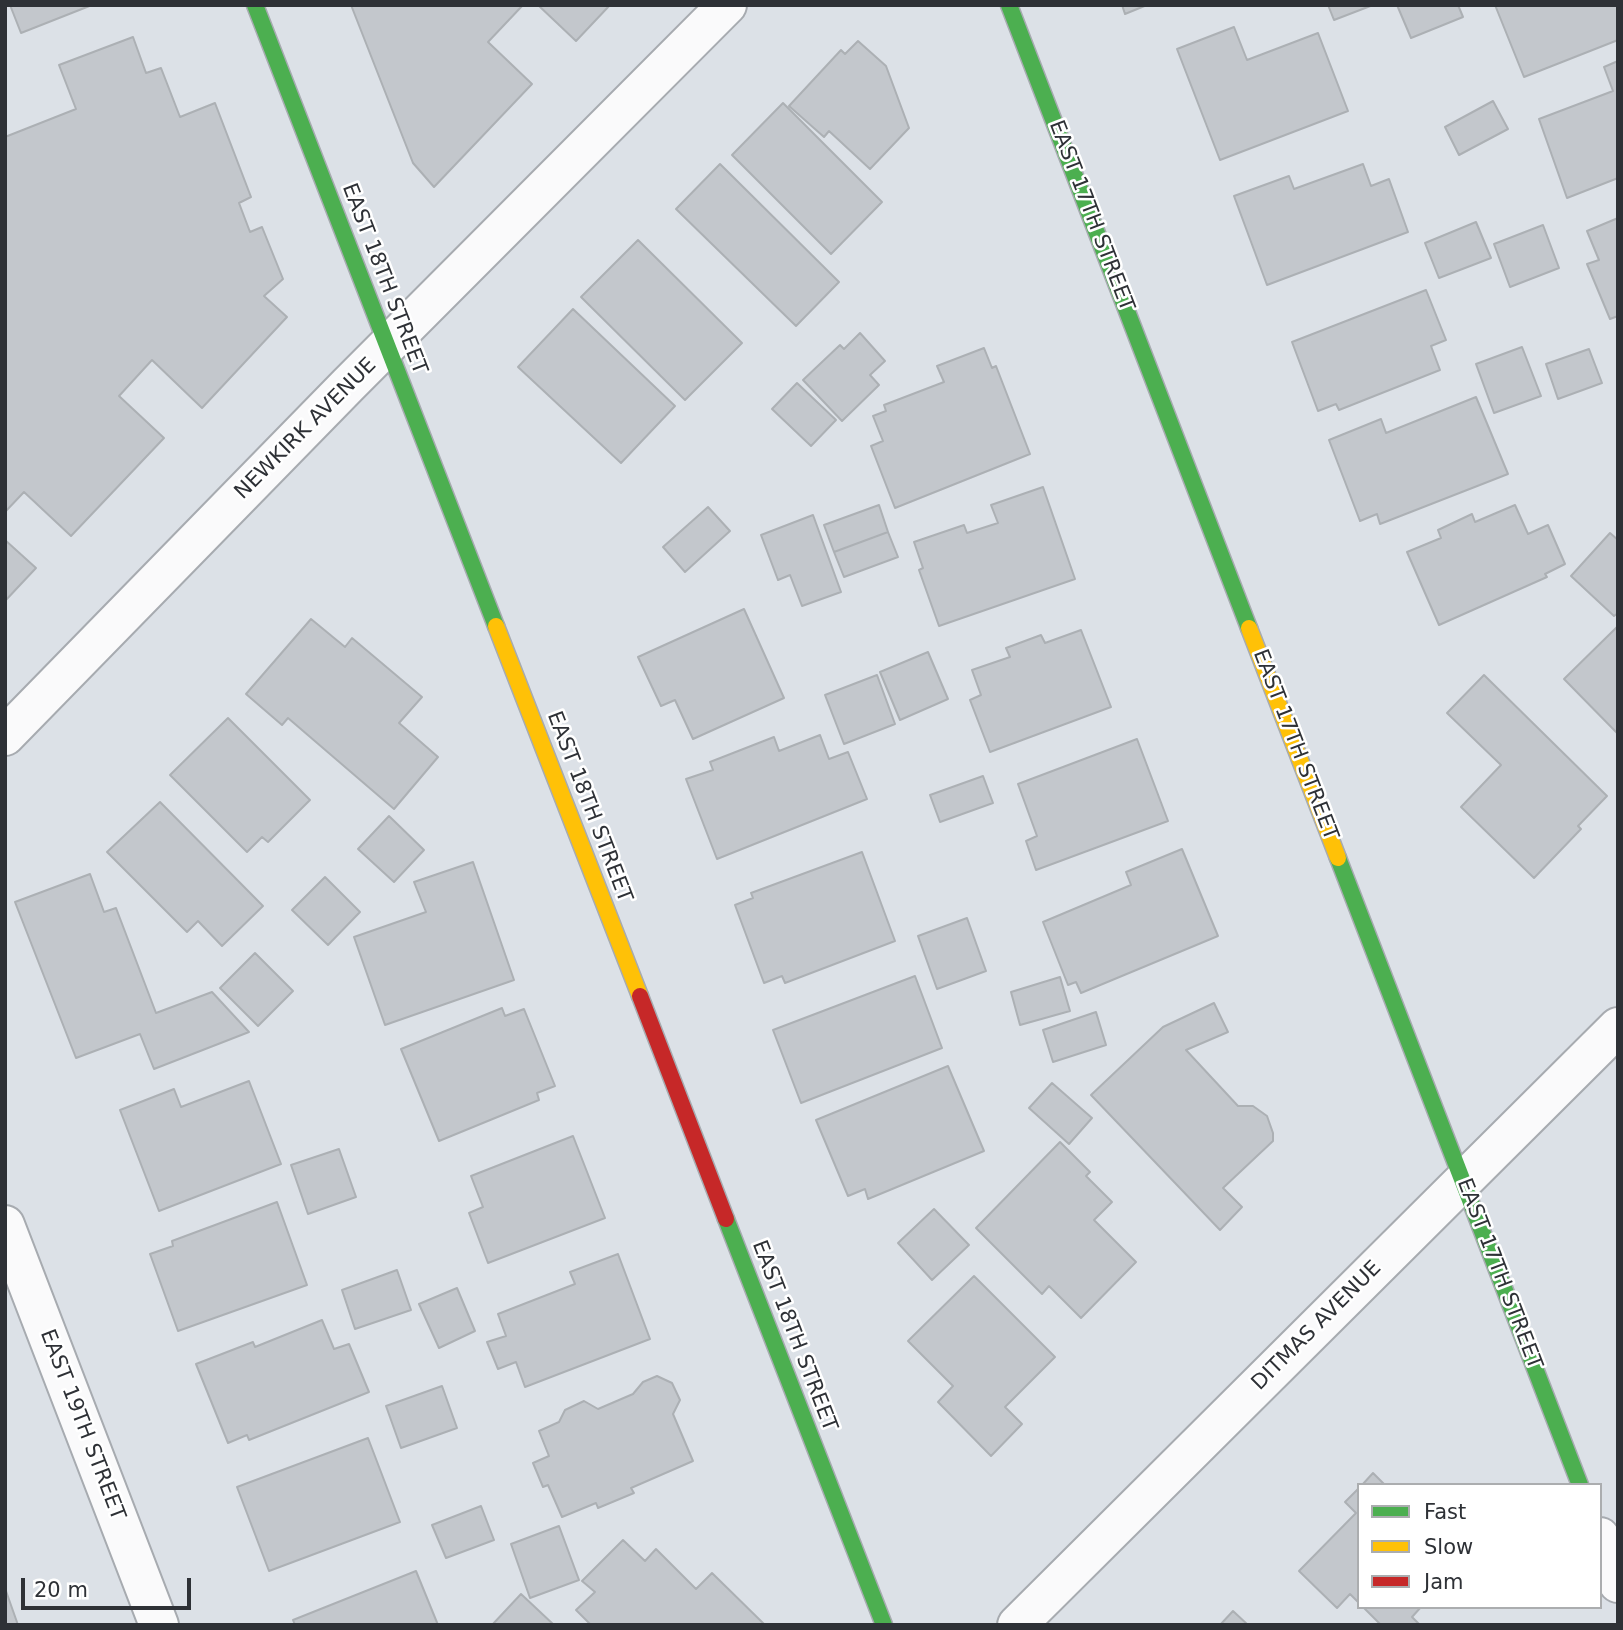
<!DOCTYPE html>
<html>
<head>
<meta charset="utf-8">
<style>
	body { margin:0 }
	#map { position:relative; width:1623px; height:1630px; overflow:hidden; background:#dce1e7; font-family:"DejaVu Sans",sans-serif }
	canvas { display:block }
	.frame { position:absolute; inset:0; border:7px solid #2e3136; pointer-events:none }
	.legend { position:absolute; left:1357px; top:1483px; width:245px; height:126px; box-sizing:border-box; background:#fff; border:2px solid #abadaf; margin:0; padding:9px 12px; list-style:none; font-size:21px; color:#2e3136 }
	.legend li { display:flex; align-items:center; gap:14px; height:35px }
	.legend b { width:35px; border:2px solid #abadaf }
	.scale { position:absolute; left:21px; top:1578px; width:170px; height:32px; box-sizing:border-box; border:4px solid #2e3136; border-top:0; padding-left:9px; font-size:21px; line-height:24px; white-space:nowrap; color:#2e3136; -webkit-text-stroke:5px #fff; paint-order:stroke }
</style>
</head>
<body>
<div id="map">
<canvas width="1623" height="1630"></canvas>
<div class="frame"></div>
<ul class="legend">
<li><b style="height:9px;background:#4caf50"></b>Fast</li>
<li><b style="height:9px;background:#ffc107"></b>Slow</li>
<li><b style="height:9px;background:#c62828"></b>Jam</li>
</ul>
<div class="scale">20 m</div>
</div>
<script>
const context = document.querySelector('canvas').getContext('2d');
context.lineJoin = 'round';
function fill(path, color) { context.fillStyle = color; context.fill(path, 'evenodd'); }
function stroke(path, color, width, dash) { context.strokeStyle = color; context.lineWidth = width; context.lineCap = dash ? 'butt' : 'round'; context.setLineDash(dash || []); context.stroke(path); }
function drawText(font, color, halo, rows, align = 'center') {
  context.font = font + ' "DejaVu Sans",sans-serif'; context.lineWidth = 5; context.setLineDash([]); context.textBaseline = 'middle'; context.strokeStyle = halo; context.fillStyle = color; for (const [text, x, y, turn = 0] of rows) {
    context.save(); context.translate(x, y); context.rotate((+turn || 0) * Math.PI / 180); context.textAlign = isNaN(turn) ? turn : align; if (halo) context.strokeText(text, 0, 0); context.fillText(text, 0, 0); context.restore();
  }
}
const building = new Path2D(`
	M10,5h82l-71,28z
	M351,5h172l-35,37 44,42 -98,103 -21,-24z
	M538,5h72l-34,36z
	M1122,5h25l-22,9z
	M1328,5h45l-39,15z
	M1397,5h61l5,12 -52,21z
	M1495,5h123v35l-94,37z
	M1234,27l13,33 71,-27 30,78 -128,49 -43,-111z
	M133,37l13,36 15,-5 19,49 35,-14 36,94 -12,6 11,29 12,-5 21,52 -19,17 23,21 -85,91 -50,-48 -33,36 45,42 -93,98 -47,-44 -19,20v-375l71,-28 -17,-44z
	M858,41l28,25 23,62 -39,41 -41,-38 -5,6 -35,-31 52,-56 4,4z
	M1618,61v117l-51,20 -28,-79 74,-28 -9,-24z
	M1493,101l15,28 -49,26 -14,-28z
	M783,103l99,99 -51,52 -99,-99z
	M720,164l119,118 -43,44 -120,-117z
	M1363,164l8,22 18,-7 19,53 -141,53 -33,-89 55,-20 5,13z
	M1618,218v98l-8,3 -23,-55 12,-4 -12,-29z
	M1476,222l15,36 -52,20 -14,-35z
	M1543,225l16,43 -49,19 -16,-43z
	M638,240l104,103 -57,57 -104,-103z
	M1426,290l20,50 -15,6 9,24 -101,40 -3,-6 -18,7 -26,-69z
	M573,309l102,97 -54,57 -103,-96z
	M860,333l25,28 -15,14 9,10 -37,36 -39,-41 37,-35 4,4z
	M1522,347l19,49 -47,17 -18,-49z
	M984,348l8,20 4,-2 34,88 -135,54 -24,-62 12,-5 -10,-25 13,-5 -2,-6 60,-23 -7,-16z
	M1589,349l13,34 -44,16 -12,-35z
	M797,383l39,37 -25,26 -39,-37z
	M1476,397l32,77 -128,50 -3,-10 -17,7 -31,-81 52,-21 5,14z
	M1043,487l32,92 -136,47 -20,-56 4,-2 -9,-26 50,-17 3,8 31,-10 -7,-18z
	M879,505l9,27 -54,20 -10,-27z
	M1515,505l13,29 20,-9 17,39 -20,10 2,3 -108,48 -32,-73 34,-14 -3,-8 34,-16 3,8z
	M708,507l22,24 -45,41 -22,-25z
	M813,515l28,77 -39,14 -12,-31 -12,5 -17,-45z
	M888,532l10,25 -54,20 -10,-25z
	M1610,533l8,7v73l-4,3 -43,-40z
	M5,540l31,28 -31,33z
	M744,609l40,89 -91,41 -18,-39 -14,6 -23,-49z
	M311,619l34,28 7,-9 70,59 -23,26 39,34 -44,52 -106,-91 -6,7 -36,-31z
	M1618,626v108l-54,-55z
	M1081,630l30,77 -121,45 -20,-52 11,-5 -9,-25 38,-13 -4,-9 35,-13 4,8z
	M928,652l20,47 -48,21 -20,-48z
	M877,675l18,49 -51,20 -19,-49z
	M1484,675l123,121 -29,30 3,3 -47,49 -73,-71 40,-42 -54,-52z
	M228,718l82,82 -42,42 -6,-5 -15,15 -77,-77z
	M820,735l9,24 19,-7 19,47 -150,60 -31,-80 27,-9 -3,-8 64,-25 5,14z
	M1137,739l31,82 -132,49 -10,-29 11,-5 -19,-52z
	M983,776l10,27 -53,19 -10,-27z
	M160,802l103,104 -41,40 -24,-25 -11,11 -80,-80z
	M389,816l35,34 -30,32 -36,-33z
	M1182,849l36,87 -137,57 -5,-11 -8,3 -25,-63 88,-37 -5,-13z
	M862,852l33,89 -110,42 -3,-7 -18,7 -29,-78 18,-7 -2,-5z
	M473,862l41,118 -129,45 -31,-88 72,-25 -12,-30z
	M90,874l14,38 12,-4 40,105 56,-21 37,40 -95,37 -14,-35 -64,24 -61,-156z
	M325,877l35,35 -32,33 -36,-35z
	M967,918l19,53 -49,18 -19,-53z
	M255,953l38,38 -35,35 -38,-38z
	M915,976l27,72 -141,55 -28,-73z
	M1060,977l10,34 -50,14 -9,-33z
	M1214,1003l14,29 -42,18 52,56h15l14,10 6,17v8l-50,47 19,19 -22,23 -129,-135 72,-68z
	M502,1008l3,8 19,-7 31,77 -18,7 2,7 -100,41 -38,-92z
	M1096,1012l10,33 -53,17 -10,-32z
	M948,1066l36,85 -116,48 -3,-10 -17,7 -32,-76z
	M249,1081l32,83 -122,47 -39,-101 54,-21 7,18z
	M1052,1083l40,35 -23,26 -40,-36z
	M573,1136l32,82 -117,45 -19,-50 14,-6 -12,-31z
	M1060,1142l30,30 -4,4 26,26 -18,18 42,42 -55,56 -32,-32 -7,8 -66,-66z
	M339,1149l17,48 -48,17 -17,-49z
	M277,1202l30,83 -129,46 -28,-77 23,-8 -1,-5z
	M934,1209l35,36 -37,35 -34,-37z
	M618,1254l32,85 -125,48 -9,-25 -18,7 -11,-27 19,-6 -8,-22 77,-30 -5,-12z
	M397,1270l14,40 -56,19 -13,-39z
	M974,1276l81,81 -50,50 17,17 -31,32 -53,-54 15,-16 -45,-45z
	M457,1288l18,43 -36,17 -20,-44z
	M322,1320l12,29 15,-5 20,48 -120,48 -2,-5 -19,8 -32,-79 57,-22 2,5z
	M657,1376l15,7 8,17 -7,14 20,47 -62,27 3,5 -36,15 -2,-5 -34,14 -14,-32 -5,2 -10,-24 16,-7 -10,-25 20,-9 6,-12 19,-9 14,8 35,-15 10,-12z
	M442,1386l15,42 -56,20 -15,-42z
	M368,1438l32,84 -131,49 -32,-84z
	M1373,1473l12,12h-23z
	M1359,1488v115l-9,-9 -13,14 -38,-37 57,-58 -11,-11z
	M481,1506l13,34 -48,18 -14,-33z
	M559,1526l20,54 -49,18 -19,-54z
	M623,1540l22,21 11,-12 40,40 16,-16 53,52h-174l-15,-15 19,-18 -13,-11z
	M416,1571l22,54h-143l-2,-5z
	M6,1591l12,34h-13z
	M521,1594l33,31h-62z
	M1363,1607h58l-9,10 8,8h-39z
	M1233,1611l15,14h-28z`);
const street = new Path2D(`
	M5,736l343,-351 379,-380
	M5,1225l154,400
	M1600,1537l18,46
	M1017,1625l601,-598`);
const fast = new Path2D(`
	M255,5l241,621
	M1009,5l240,623
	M1338,858l242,627
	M726,1219l158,406`);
const slow = new Path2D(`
	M496,626l144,370
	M1249,628l89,230`);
const jam = new Path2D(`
	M640,996l86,223`);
const streetNames = [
	["EAST 17TH STREET",1091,216,69],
	["EAST 18TH STREET",384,279,69],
	["NEWKIRK AVENUE",306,429,-45],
	["EAST 17TH STREET",1295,745,69],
	["EAST 18TH STREET",589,807,69],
	["EAST 17TH STREET",1499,1274,69],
	["DITMAS AVENUE",1317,1326,-45],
	["EAST 18TH STREET",794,1336,69],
	["EAST 19TH STREET",82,1425,69]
];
fill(building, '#c3c7cc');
stroke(building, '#acb0b4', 2);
stroke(street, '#a7abb0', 42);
stroke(fast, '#a7abb0', 19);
stroke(slow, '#a7abb0', 19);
stroke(jam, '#a7abb0', 19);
stroke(street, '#fafafb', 38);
stroke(fast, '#4caf50', 16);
stroke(slow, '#ffc107', 16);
stroke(jam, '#c62828', 16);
drawText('21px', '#2e3136', '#fff', streetNames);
</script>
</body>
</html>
